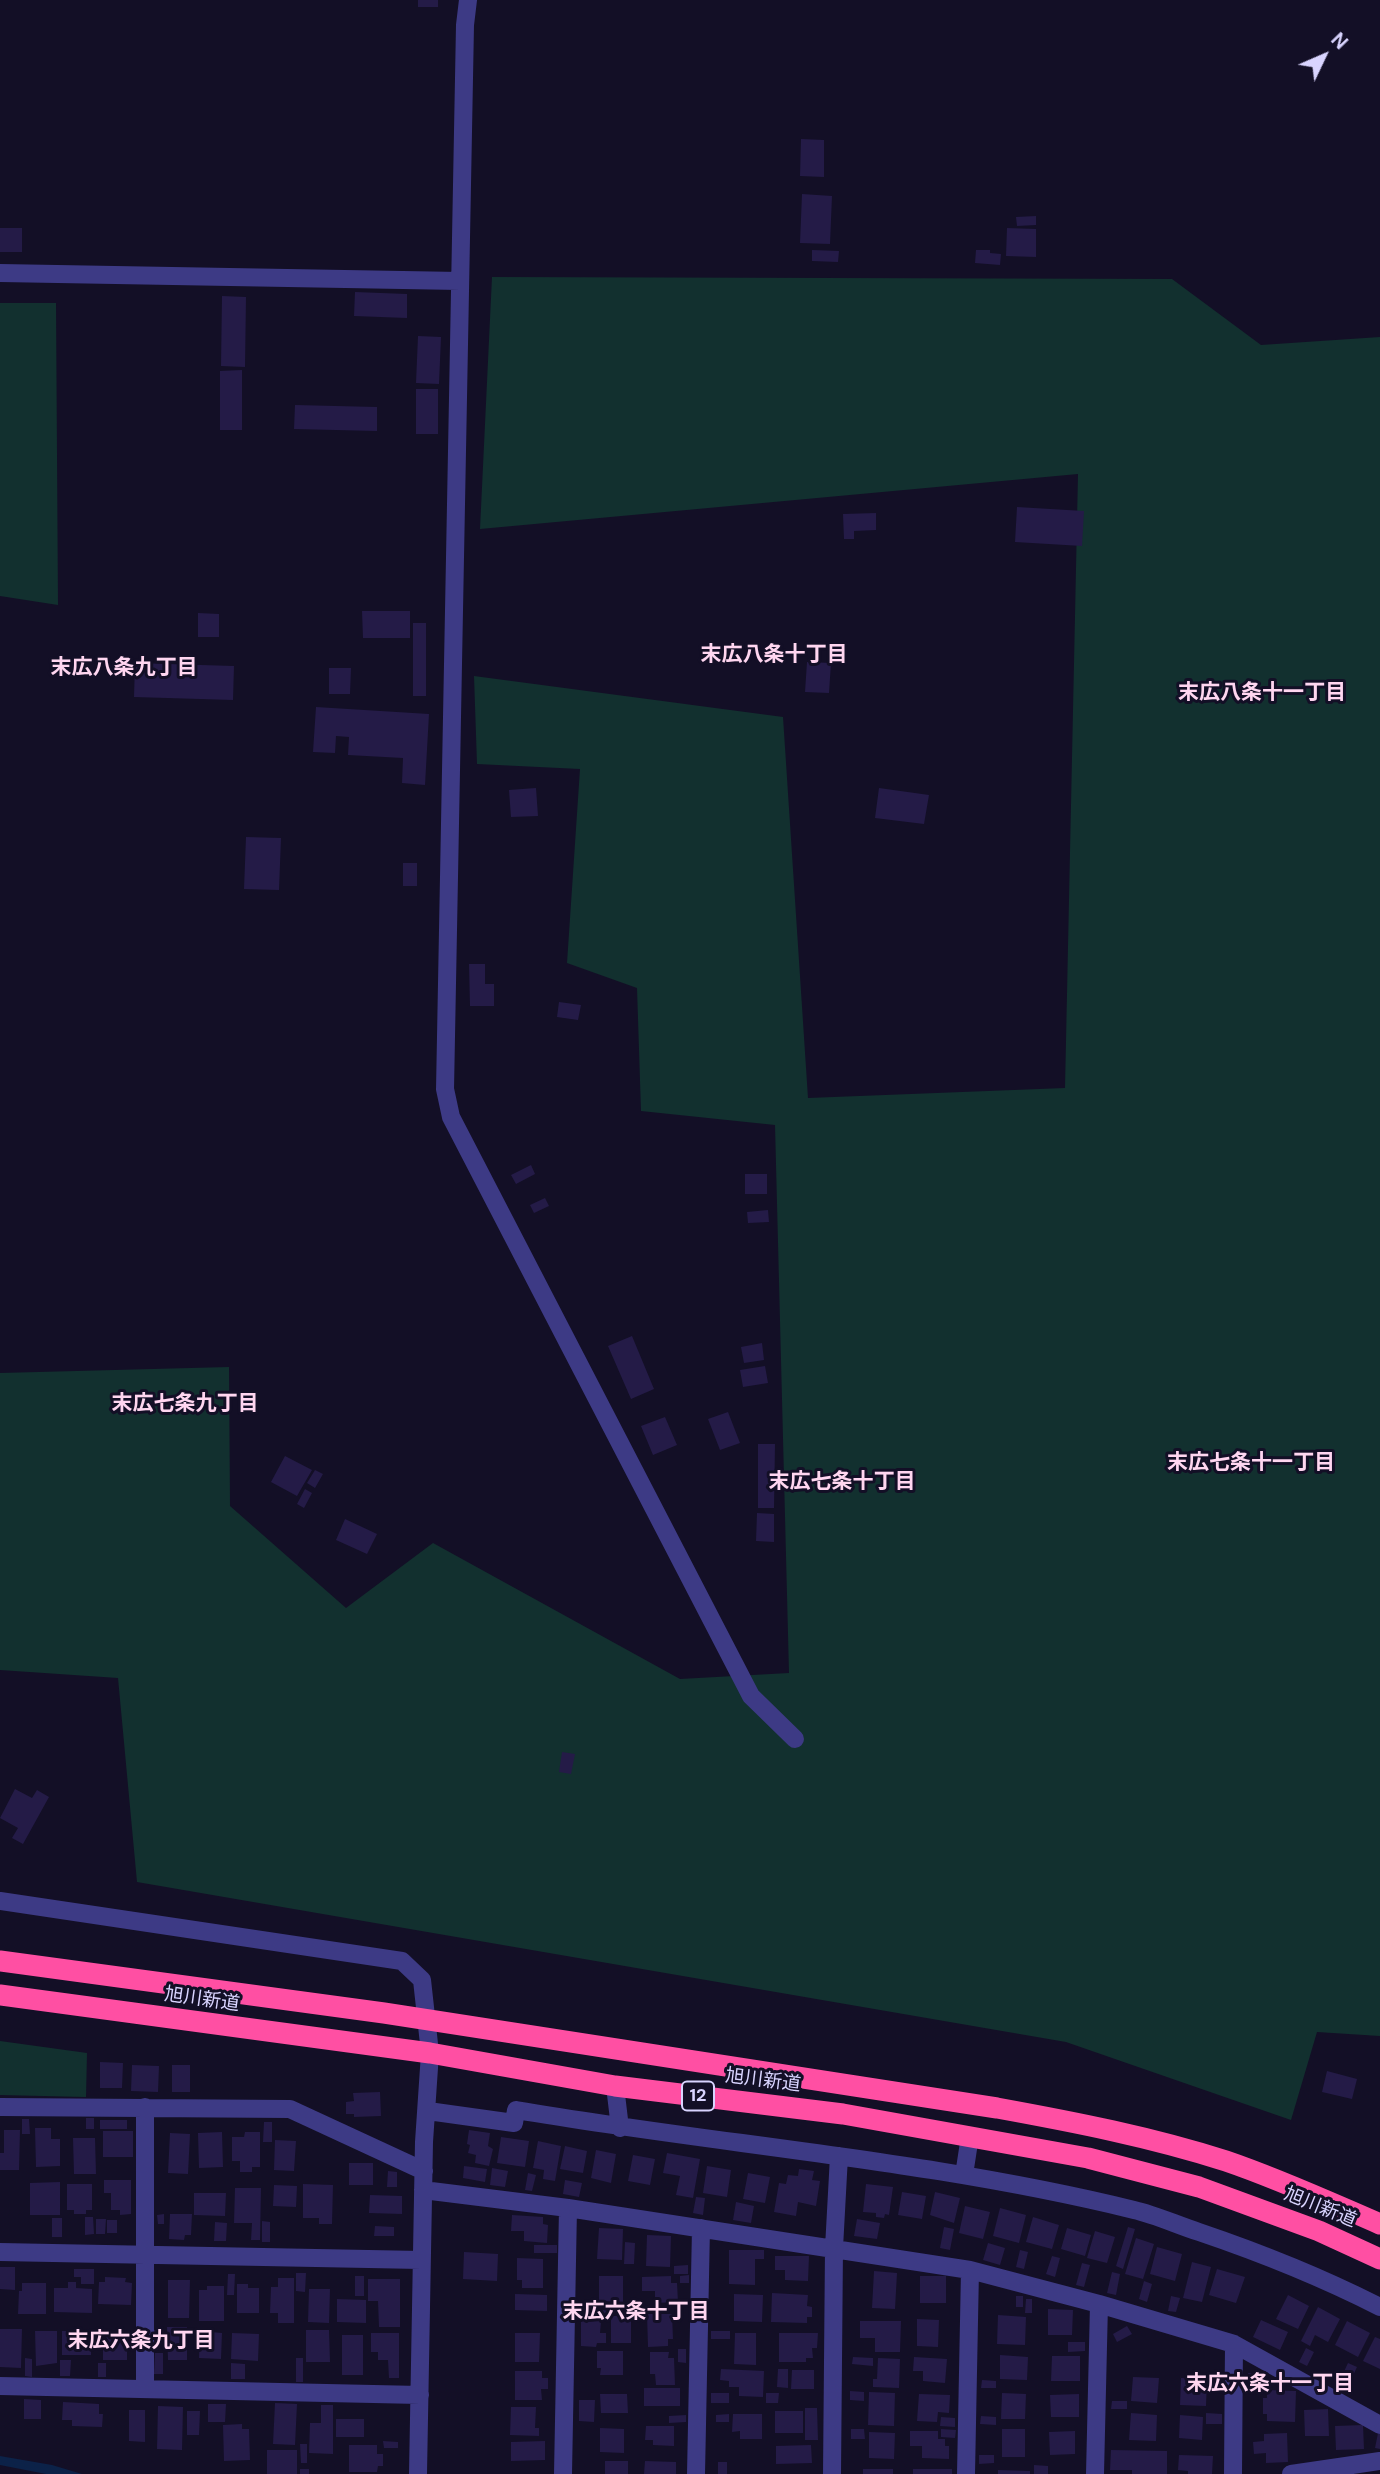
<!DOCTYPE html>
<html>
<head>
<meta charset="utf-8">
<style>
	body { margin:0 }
	#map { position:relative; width:1380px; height:2474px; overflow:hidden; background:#130f26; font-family:"DM Sans",sans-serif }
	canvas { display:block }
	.north { position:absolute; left:1289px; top:21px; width:70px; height:70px; -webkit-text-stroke:5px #130f26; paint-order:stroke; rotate:46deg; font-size:19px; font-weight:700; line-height:28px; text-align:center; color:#d9d4ff }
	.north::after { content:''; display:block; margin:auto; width:24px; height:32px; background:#d9d4ff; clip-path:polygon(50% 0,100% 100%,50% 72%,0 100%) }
</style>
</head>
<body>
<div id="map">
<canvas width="1380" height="2474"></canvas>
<div class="north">N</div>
</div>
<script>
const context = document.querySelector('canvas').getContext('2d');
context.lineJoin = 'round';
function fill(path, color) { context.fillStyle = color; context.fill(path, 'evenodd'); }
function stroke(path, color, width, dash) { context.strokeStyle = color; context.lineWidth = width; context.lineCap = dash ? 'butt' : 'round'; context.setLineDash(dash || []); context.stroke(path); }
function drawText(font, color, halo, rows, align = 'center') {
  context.font = font + ' "DM Sans","Noto Sans JP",sans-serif'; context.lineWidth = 6; context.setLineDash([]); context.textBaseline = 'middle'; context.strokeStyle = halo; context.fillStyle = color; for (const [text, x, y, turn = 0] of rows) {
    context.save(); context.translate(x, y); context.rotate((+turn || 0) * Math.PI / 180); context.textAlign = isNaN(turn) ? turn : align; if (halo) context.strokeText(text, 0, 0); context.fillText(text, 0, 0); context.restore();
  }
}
const green = new Path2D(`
	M492,277l680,2 89,66 119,-8v1699l-63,-4 -26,88 -225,-78 -929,-160 -19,-204 -118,-8v-297l229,-6 1,139 116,102 87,-65 247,136 109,-6 -14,-548 -134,-14 -4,-123 -70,-25 13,-194 -103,-5 -3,-88 309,41 25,381 257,-10 13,-614 -598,55z
	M0,303h56l2,302 -58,-9z
	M0,2041l87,12 -1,44 -86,-2z`);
const water = new Path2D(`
	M0,2456l52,9 30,9h-36l-46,-9z`);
const building = new Path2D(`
	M418,0h20v7h-20z
	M801,139l23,1v37l-24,-1z
	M802,194l30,2 -2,48 -30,-1z
	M1036,216v9l-19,1 -1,-9z
	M0,228h22v24h-22z
	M1007,228l29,1v28l-30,-1z
	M812,250l27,1 -1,11 -26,-1z
	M976,250h14v3l11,1 -1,11 -25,-2z
	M355,292l52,2v24l-53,-2z
	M222,296l24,1 -1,70 -24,-1z
	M418,336l23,1 -2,47 -23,-1z
	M242,370v60h-22v-59z
	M416,389h22v45h-22z
	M295,405l82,2v24l-83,-2z
	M1017,507l67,4 -2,35 -67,-4z
	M876,513v17l-22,1v8h-10l-1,-25z
	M362,611h48v27h-47z
	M198,613l21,1v23h-21z
	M413,623h13v73h-13z
	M807,662l24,1 -2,30 -24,-1z
	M135,663l99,3 -1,34 -99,-3z
	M329,668h22l-1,26h-21z
	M316,707l113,7 -4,71 -23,-2 1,-25 -55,-3 1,-18 -13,-1 -1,17 -22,-1z
	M536,788l2,28 -27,1 -2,-27z
	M879,788l50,7 -5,29 -49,-6z
	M246,837l35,1 -2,52 -35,-1z
	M403,863h14v23h-14z
	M469,964h16v20h9v22h-24z
	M559,1002l22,3 -3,15 -21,-3z
	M531,1165l4,9 -19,10 -5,-9z
	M745,1174h22v20h-22z
	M545,1198l4,8 -15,7 -4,-8z
	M768,1210l1,12 -21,1 -1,-11z
	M632,1336l22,53 -23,10 -23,-53z
	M762,1343l2,17 -20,3 -3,-16z
	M765,1366l3,17 -25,4 -3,-17z
	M728,1412l12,31 -20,7 -12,-31z
	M665,1417l12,28 -24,10 -12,-29z
	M758,1444h17l-1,64h-16z
	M285,1456l27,14 -15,26 -26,-14z
	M315,1470l8,4 -8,14 -8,-5z
	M305,1489l7,4 -8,15 -7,-4z
	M757,1513l17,1v28l-18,-1z
	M345,1519l32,15 -10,20 -31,-14z
	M562,1752l13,2 -4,20 -12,-2z
	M15,1789l17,9 5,-8 12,7 -26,47 -11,-6 6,-10 -18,-10z
	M100,2062l23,1 -1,25h-22z
	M132,2065l27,1 -1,26 -27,-1z
	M172,2065h18v27h-18z
	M1327,2071l30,8 -5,20 -30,-7z
	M380,2092l1,24 -27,1v-3h-8v-12l8,-1 -1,-8z
	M86,2118h8v11h-8z
	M22,2119h7l1,15h-8z
	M100,2120h27v9h-27z
	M264,2122h8v20h-9z
	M35,2128h16v11h9v27l-24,1z
	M4,2130h16l-1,40h-19v-17h4z
	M469,2130l21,3 -2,13 5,3 -4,17 -14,-3 1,-8 -8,-2 2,-8 -3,-1z
	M103,2131h30v26h-30z
	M222,2132l1,35 -24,1 -1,-35z
	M245,2132h15v35h-8v5h-12v-11h-8v-24h12z
	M170,2133l20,1 -2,40 -20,-1z
	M501,2137l28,4 -4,26 -28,-4z
	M73,2138h22l1,36h-22z
	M275,2140l21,1 -2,30 -20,-1z
	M538,2141l23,5 -6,35 -12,-2 1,-9 -11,-2z
	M565,2146l22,5 -4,22 -23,-4z
	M596,2150l20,4 -5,29 -20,-5z
	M667,2153l33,6 -7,39 -17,-3 4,-19 -17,-3z
	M633,2155l22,4 -5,26 -22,-4z
	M349,2163h24v22h-24z
	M464,2166l23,3 -2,13 -22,-4z
	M707,2166l24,4 -4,27 -24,-4z
	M492,2168l16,3 -3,16 -15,-2z
	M799,2169l15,2 -2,9 8,1 -4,25 -18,-4 -2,14 -22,-4 5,-29 7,1 2,-9 10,1z
	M388,2171l9,1v15h-10z
	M528,2173l8,2 -4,16 -7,-1z
	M748,2173l22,4 -5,26 -22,-4z
	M104,2180h27v34l-11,1v-5h-9v-17h-7z
	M565,2180l17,3 -3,14 -16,-3z
	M60,2182v33h-30v-32z
	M67,2184h25v26h-6v4h-12v-4h-7z
	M303,2184l30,1 -1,39h-13v-6h-16z
	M866,2184l27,3 -4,28 -4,-1 -1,4 -8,-1v-4l-13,-1z
	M274,2185l23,1 -1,21 -23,-1z
	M235,2188h26l-1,52h-9l1,-17h-18z
	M902,2192l24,4 -4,23 -24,-4z
	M935,2192l25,6 -6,25 -24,-8z
	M194,2193h32l-1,23 -31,-1z
	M370,2195l32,1v18l-33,-1z
	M696,2197l9,1 -2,17 -10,-2z
	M736,2202l18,4 -3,17 -18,-3z
	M965,2206l25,6 -7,27 -24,-6z
	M1000,2208l26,7 -7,28 -26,-7z
	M164,2214v10h-6l-1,-9z
	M170,2214h22l-1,21h-6l-1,5 -15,-1z
	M512,2215l31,2v7l5,1 -1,18 -23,-2v-10h-13z
	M85,2217h8l1,17 -9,1z
	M1033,2217l26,8 -7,24 -26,-7z
	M52,2218h10v19h-10z
	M96,2219h10l-1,15h-9z
	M857,2219l23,4 -3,16 -23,-3z
	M107,2220h10v13h-10z
	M262,2221l8,1v20h-8z
	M215,2222l12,1 -1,18h-12z
	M375,2226l19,1v9h-20z
	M944,2227l10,2 -4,21 -10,-2z
	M1128,2227l7,2 -12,40 -7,-3z
	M599,2228l24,1 -1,31 -25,-1z
	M1067,2228l24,7 -6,21 -24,-7z
	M1095,2231l20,6 -8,26 -20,-5z
	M647,2235l24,1 -1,31 -24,-1z
	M1136,2238l18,6 -11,35 -18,-5z
	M625,2242l10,1 -1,21h-10z
	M988,2243l17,5 -5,17 -17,-5z
	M534,2245h23v8h-23z
	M1157,2247l25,7 -7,27 -25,-7z
	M729,2250h35v9h-9v26l-26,-1z
	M1020,2250l8,2 -4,17 -8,-2z
	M464,2252l34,2 -1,27 -34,-2z
	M775,2256h34l-1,25 -23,-1v-10h-10z
	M1052,2256l8,2 -5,19 -9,-3z
	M517,2258l26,1v29h-21v-8h-5z
	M1192,2262l19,5 -9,35 -19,-4z
	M1082,2263l8,2 -6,22 -8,-2z
	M688,2265v9h-14v-8z
	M0,2267h15v23l-15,-1z
	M74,2269h20v15h-13v-7h-7z
	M1217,2269l28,8 -9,26 -27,-8z
	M874,2271l23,2 -2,36 -23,-1z
	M1112,2272l8,2 -4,21 -9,-2z
	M296,2273h10l-1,19 -9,-1z
	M228,2274h7l-1,21h-7z
	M689,2275v8h-9v-7z
	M355,2276h9v20h-9z
	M599,2276h24v26l-24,-1z
	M671,2276v7h6l1,19 -23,1v-12h-13v-14z
	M920,2276h26v27h-26z
	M105,2277l21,1 -1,4 7,1 -1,22 -33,-1 1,-22h6z
	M278,2278h16v45h-16v-10h-8l1,-26h7z
	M368,2279h32v48h-21l-1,-26h-10z
	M168,2280h22l-1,38h-21z
	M1144,2281l8,3 -5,18 -8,-3z
	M68,2282h8v6l16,1v24l-38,-1v-24h14z
	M22,2283h24v31h-28l1,-23h3z
	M237,2284h11v4h11v25h-22z
	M207,2286h17v35h-25v-31h8z
	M309,2289h21l-1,34 -21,-1z
	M772,2293l36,2 -1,11 5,1v10h-5v6l-36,-1z
	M515,2294l32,1v16l-32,-1z
	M734,2294l29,1 -1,27 -28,-1z
	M1288,2295l21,11 -11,23 -22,-10z
	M1016,2296h7v11h-7z
	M1171,2296l9,2 -4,14 -8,-1z
	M337,2299l29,1v23l-29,-1z
	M1026,2299h6v14h-7z
	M1318,2307l22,12 -12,23 -13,-7 -5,11 -9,-5z
	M581,2309l26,1v11h-6l-1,12h6v10h-9l-1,4 -15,-1z
	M1048,2309l25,1 -1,25h-24z
	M647,2314h25l1,25h-5v7l-20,1z
	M998,2315l28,2 -1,28 -28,-1z
	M611,2316h20v27h-20z
	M917,2319l22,1 -1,27 -21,-1z
	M1261,2320l27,12 -8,18 -27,-13z
	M860,2321h41l-1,31h-25v-14h-15z
	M1347,2321l23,12 -12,24 -23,-12z
	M1127,2326l5,8 -15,8 -4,-8z
	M167,2327h20v33h-19z
	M0,2329h22l-1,39 -21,-1z
	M154,2330l10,1v7h-11z
	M306,2330h23l1,32h-24z
	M35,2331h22v32l-21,3z
	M62,2331h29v24h-29z
	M200,2331l22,2 -1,26 -22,-1z
	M711,2331h19v8h-19z
	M232,2333l27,1 -1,27 -27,-2z
	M371,2333h28v45h-10l-1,-18h-10v-8h-7z
	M515,2333h25l-1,29h-24z
	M735,2333h21v32l-22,-1z
	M779,2333h39l-1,15h-5l1,10h-7v4h-27z
	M103,2335h24v25h-24z
	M342,2335h21v40h-21z
	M1375,2337l5,2v30l-17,-8z
	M1068,2342h17v9l-17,1z
	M1306,2348l8,4 -7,14 -8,-4z
	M678,2349h8v14l-8,-1z
	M597,2351h26v24h-23l1,-7h-4z
	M650,2352h19l-1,6h6l1,27h-19l-1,-11h-5z
	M155,2353h8v21h-9z
	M1000,2355l28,2 -1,23 -27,-1z
	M1052,2356h28v25h-29z
	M853,2357l20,1v8l-21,-2z
	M914,2357l33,2 -2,24 -22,-2v-10h-10z
	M25,2358l7,1v18l-7,-1z
	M296,2358h7v24h-7z
	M878,2358l22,1 -1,29 -26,-1v-8h4z
	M60,2360h11l-1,16h-10z
	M98,2363h8v14h-8z
	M231,2363l14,1v15h-14z
	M1348,2363l9,4 -9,19 -9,-4z
	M721,2369l43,2 -1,26 -24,-1v-9h-10v-6l-9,-1z
	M778,2369h10v19l-11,-1z
	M792,2370h22v19h-23z
	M515,2371h27v7h6v11h-7l1,11h-27z
	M1248,2373l9,1v16h-9z
	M1210,2375l13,1 -1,10 -13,-1z
	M1133,2377l26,1 -2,25 -26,-2z
	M1181,2378l26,1 -1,27 -26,-1z
	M982,2380l14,1v7h-15z
	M644,2388h36v18h-36z
	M1267,2390l29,1 -1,31 -28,-1v-7h-4v-16h4z
	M850,2391l14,1v9l-14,-1z
	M869,2392l26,1 -1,33 -26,-1z
	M711,2393h18v10h-18z
	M766,2393h13l-1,10h-12z
	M1002,2393l24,1 -1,25h-24z
	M600,2394h27l1,19h-27z
	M919,2394l31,1 -1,18 -11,-1 -1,10 -20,-1z
	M1079,2394v23h-28l-1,-22z
	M24,2399l17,1v19h-17z
	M579,2400h16l-1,22 -15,-1z
	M1112,2401h15v8h-16z
	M63,2402l36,2v10h4l-1,13 -30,-1v-6h-10z
	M275,2403l22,1 -2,41 -22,-1z
	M208,2404h18l-1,18h-17z
	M321,2405h12v49l-24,-1 1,-30h11z
	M158,2406l25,1 -1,43 -25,-1z
	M511,2407h25l-1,21h4v8l-29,-1z
	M805,2408h12l1,32h-13z
	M1328,2409l1,27h-24l-1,-26z
	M129,2410h16v32l-16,-1z
	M187,2411h13l-1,24h-12z
	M775,2411h28v22h-28z
	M1131,2413l26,2 -1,26 -27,-1z
	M1206,2413l16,1v10h-16z
	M729,2414v8h-13v-7z
	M733,2414h29v25h-22v-8l-8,1z
	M686,2415v7l-17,1v-7z
	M1180,2415l23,2 -1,23 -23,-2z
	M981,2416l15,1v8l-16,-1z
	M941,2417l14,1v9l-15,-1z
	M336,2419h28v18h-28z
	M242,2424v5h7l1,31 -26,1 -1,-36z
	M1363,2425l1,24 -28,1 -1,-24z
	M646,2426h28v20l-21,-1v-5h-8z
	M600,2428l24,1v24l-24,-1z
	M851,2429h13l1,10h-14z
	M941,2429l15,1 -1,8 -14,-1z
	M1002,2429h23v28h-23z
	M910,2431h28v8h7v7h4v13l-27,-1v-12h-12z
	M1075,2431v23l-25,1 -1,-23z
	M869,2432l26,1 -1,26 -25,-1z
	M1287,2433l1,29 -22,1v-10l-12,1 -1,-12 11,-1v-7z
	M1378,2433l2,1v15l-5,-1z
	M383,2441l15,1v6h-14z
	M545,2441v19l-34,1v-19z
	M300,2444h7v19h-6z
	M349,2445h28v9h6v12h-5l-1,6h-28z
	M811,2445l1,18 -36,1v-18z
	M267,2450h30v24h-30z
	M1111,2450l56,1v23h-35v-4h-22z
	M979,2455h15v8l-15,1z
	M1179,2455l34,1 -1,18h-24v-3l-10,-1z
	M605,2461h23v13h-23z
	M645,2461l31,1v12h-32z
	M718,2462h9v12h-9z
	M1034,2465l14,1v8h-14z
	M300,2469h9v5h-9z
	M863,2469h30v5h-30z
	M913,2469h39v5h-39z
	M998,2470l32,1v3h-32z`);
const minor = new Path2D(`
	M468,0l-3,25 -20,1064 6,28 300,579 44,43
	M0,273l460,8
	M0,1901l402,60 20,19 8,73 -6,89 -6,332
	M615,2086l5,42
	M0,2107l290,2 134,62
	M428,2111l86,12 2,-13c205,35 415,50 618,100 22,5 43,15 65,22 62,21 122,45 181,75
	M964,2175l6,-39
	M423,2190l145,18 402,62 129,34 135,40 146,81
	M0,2252l421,8
	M0,2386l420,9
	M145,2388v-281
	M563,2474l5,-266
	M696,2474l5,-246
	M832,2474l2,-226 5,-92
	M966,2474l4,-204
	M1095,2474l4,-170
	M1233,2474l1,-130
	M1291,2474l89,-13`);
const highway = new Path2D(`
	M0,1961l384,52 613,95c77,14 154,29 229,53 53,18 103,41 154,63
	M0,1995l430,58 185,33 228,28 245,44 111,29 120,44 61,28`);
const shields = [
	[698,2096,32]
];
const shieldNames = [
	["12",698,2096]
];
const streetNames = [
	["旭川新道",202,2000,8],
	["旭川新道",763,2081,7],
	["旭川新道",1320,2208,22]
];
const neighbourhoodNames = [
	["末広八条十丁目",774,655],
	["末広八条九丁目",124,668],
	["末広八条十一丁目",1262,693],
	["末広七条九丁目",185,1404],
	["末広七条十一丁目",1251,1463],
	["末広七条十丁目",842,1482],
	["末広六条十丁目",636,2312],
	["末広六条九丁目",141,2341],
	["末広六条十一丁目",1270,2384]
];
fill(green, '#12302f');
fill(water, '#0c2248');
fill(building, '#241b47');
stroke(minor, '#3d3a85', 18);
stroke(highway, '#ff4fa3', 21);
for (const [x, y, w] of shields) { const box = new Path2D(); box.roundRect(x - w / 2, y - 14.5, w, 29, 5); context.fillStyle = '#130f26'; context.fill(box); stroke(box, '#d9d4ff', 2); }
drawText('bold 18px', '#d9d4ff', null, shieldNames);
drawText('19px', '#d9d4ff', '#130f26', streetNames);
drawText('bold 21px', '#ffd6f0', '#130f26', neighbourhoodNames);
</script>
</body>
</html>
